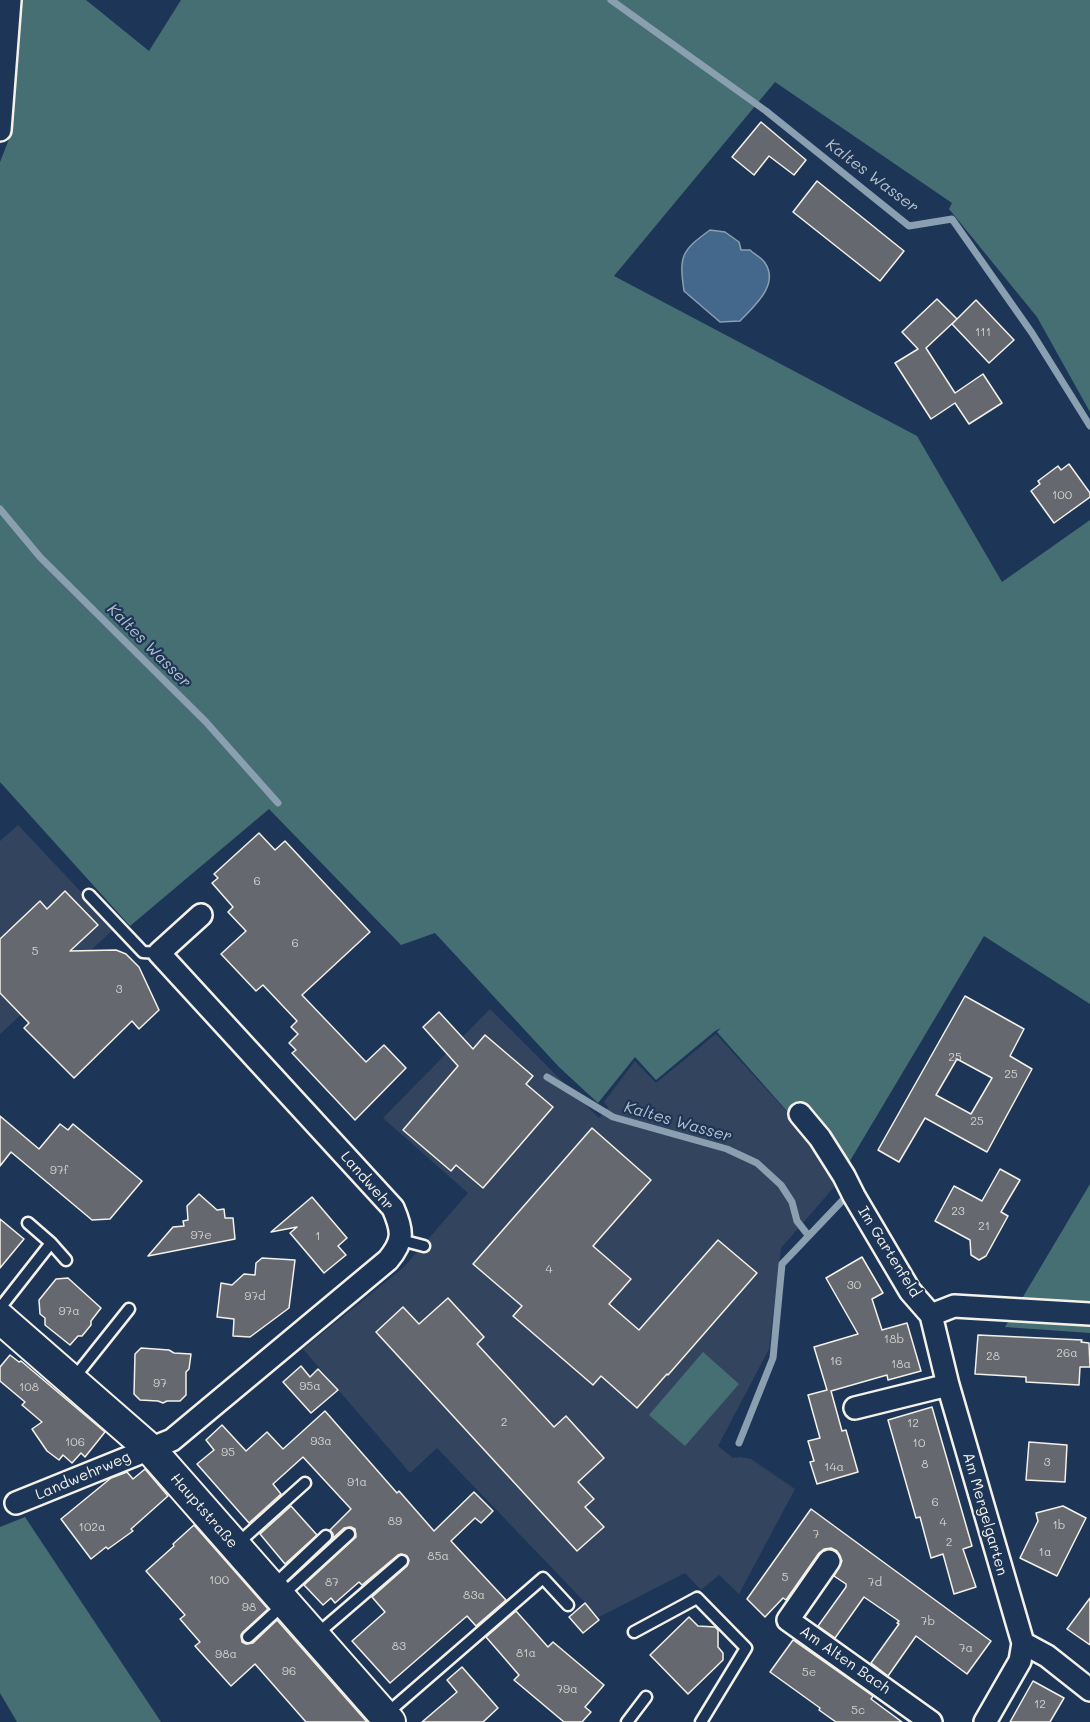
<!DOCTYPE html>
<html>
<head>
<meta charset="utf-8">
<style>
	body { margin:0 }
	canvas { display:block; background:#1d3557 }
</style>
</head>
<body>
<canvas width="1090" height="1722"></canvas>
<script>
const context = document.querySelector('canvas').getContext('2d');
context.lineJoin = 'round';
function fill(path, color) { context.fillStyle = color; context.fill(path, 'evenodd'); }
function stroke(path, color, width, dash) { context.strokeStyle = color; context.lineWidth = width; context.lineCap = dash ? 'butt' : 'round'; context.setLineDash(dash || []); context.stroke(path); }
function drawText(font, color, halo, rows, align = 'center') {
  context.font = font + ' Mali,sans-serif'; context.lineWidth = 4.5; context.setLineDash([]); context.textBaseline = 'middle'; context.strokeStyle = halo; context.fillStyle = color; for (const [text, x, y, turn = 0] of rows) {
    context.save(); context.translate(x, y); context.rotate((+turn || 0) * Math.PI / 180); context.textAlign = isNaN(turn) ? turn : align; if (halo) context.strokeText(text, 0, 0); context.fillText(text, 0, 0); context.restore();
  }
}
const built = new Path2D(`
	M18,825l97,103 -115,106v-193z
	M490,1009l109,109 9,-11 -4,-5 31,-41 21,22 60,-49 101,111 18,41 -54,62 -12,101 -51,97 15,12 8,-1 10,2 44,30 -56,105 -20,-19 -18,15 -16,-17 -86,44 -162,-169 -27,25 -107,-124 101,-82 64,-74 -85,-75z`);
const green = new Path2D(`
	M21,0h65l63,51 32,-51h909v412l-53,-95 -88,-108 3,-6 -177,-121 -161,194 303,160 85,146 88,-62v484l-106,-68 -149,250 -18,-41 -100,-113 4,-4 -6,3 -59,49 -21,-23 -37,46 -39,-36 -124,-134 -34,12 -132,-136 -139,117 -130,-144v-620l11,-28z
	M1090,1184v149l-85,-6z
	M703,1352l36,32 -54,62 -36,-31z
	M25,1517l136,205h-144l-17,-29v-166z`);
const water = new Path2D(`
	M710,230l15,2 14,10 2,8h9c4,4 12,8 15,13 15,22 -12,44 -25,58l-20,1 -36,-31c-5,-35 -3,-40 26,-61z`);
const stream = new Path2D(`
	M611,0l155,111 143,115 43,-7 80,114 58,93
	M0,509l40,48 166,165 72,81
	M547,1077l66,40 114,32 30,14 24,22 11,17 5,19 11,14
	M739,1443l34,-85 9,-94 60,-63`);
const building = new Path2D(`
	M761,122l45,38 -12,15 -25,-19 -15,19 -22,-18z
	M817,181l87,70 -24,30 -87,-69z
	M937,299l20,20 -31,29 29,45 28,-19 19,29 -33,21 -14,-21 -24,16 -36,-56 23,-14 -16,-17z
	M976,300l38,40 -25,23 -37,-39z
	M1069,464l21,29v4l-36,26 -23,-32 9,-7 -2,-3 20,-15 3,4z
	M259,833l16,17 10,-9 85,91 -68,63 64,67 18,-17 22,23 -51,52 -63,-67 4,-3 -7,-7 9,-9 -7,-7 6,-6 -34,-36 -7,6 -35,-37 25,-23 -18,-19 5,-5 -21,-24 6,-5 -4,-4z
	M65,891l33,34 -28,26 46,-1 10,4 13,13 20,43 -20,19 -7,-8 -58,57 -50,-50 5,-5 -29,-30v-54l40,-38 7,8z
	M965,996l59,33 -14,27 22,13 -45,83 -62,-34 -26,44 -21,-12zM957,1059l35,19 -21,36 -35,-19z
	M439,1012l34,37 12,-14 48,41 -7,8 27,23 -70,81 -27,-23 -5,6 -48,-41 55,-64 -35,-39z
	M0,1116l39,33 21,-25 8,6 5,-6 69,57 -32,38 -18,1 -81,-68 -11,14z
	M592,1128l59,52 -58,66 38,33 -22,25 30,26 79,-90 39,33 -89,102 -1,-1 -30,34 -36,-32 -8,9 -80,-69 9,-10 -49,-42z
	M1000,1169l20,11 -19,32 7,4 -22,40 -7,4 -8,-5 -1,-15 -35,-19 19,-35 28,15z
	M199,1194l18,16 7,-1 1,9h8l2,21 -87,17 25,-29 11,-1 -1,-5 5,-1 -1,-14z
	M312,1197l35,41 -9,8 8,9 -22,18 -34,-40 7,-6 -26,5z
	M0,1219l24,20 -24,29z
	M862,1257l21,36 -11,6 10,31 25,-7 14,48 -33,9 -1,-5 -56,16 11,40 4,-1 12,42 -41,12 -7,-22 4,-1 -6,-20 12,-3 -12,-43 19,-5 -13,-43 44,-13 -32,-56z
	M262,1258l33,2 -6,48 -39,29 -17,-1 1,-17 -17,-2 4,-34 11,2 12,-11 11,1 1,-12z
	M68,1278l33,30 -10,13v4l-9,11h-4l-8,9 -25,-20v-7l-5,-4 -1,-14 17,-21z
	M448,1298l36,39 -7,7 77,83 12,-11 38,42 -26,24 16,17 -9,8 19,20 -27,24 -201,-219 27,-25 16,17z
	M978,1335l104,5 -1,2 8,1 1,24h-10l-1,18 -53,-3v-5l-51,-3z
	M141,1348l28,2 5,3 17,1 -2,15 -3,3v23l-6,6h-13l-4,2 -5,-2 -18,-1 -6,-6 1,-40z
	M10,1355l9,7 2,-1 84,71 -20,25 -4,-4 -9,10 -9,-8 -4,5 -12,-9 -15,-22 10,-7 -20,-17 3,-3 -25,-21v-14z
	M301,1366l9,11 8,-8 20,21 -27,23 -28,-31z
	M932,1407l40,139 -9,3 13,38 -22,7 -11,-40 -12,4 -11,-41 -4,1 -28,-98z
	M325,1411l72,82 2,-2 35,40 40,-39 19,19 -12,12 -6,-5 -24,23 55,59 -30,26 -9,-10 -77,67 -38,-42 33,-29 -13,-15 35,-31 2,-6 -2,-4 -6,-2 -3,1 -36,30 -3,-3 -24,21 -4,-5 -8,7 -19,-20 52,-48 -1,-8 -4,-2 -7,1 -11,10v-4l-3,-4 21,-21 -48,-52 -30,27 8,10 -32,29 -52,-59 17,-14 -8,-10 16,-15 24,26 21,-19 16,17z
	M1029,1442l38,3 -2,37 -39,-2z
	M145,1469l23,27 -37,33 2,2 -25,18 -2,-2 -15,12 -30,-40 50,-41 16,-6 6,7z
	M291,1506l26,29 -32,29 -25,-30z
	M1063,1506l23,12 -29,58 -37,-18 18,-37 -2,-8z
	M811,1509l180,132 -24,33 -51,-38 -28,40 -17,-13 28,-39 -2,-1 2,-2 -35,-24 -29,41 -17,-12 28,-39v-3l-12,-8 8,-15 -5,-10 -6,-3 -7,1 -5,4 -33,47 -3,-2 -18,19 -18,-18z
	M194,1525l74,84 -25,23 -2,3 1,7 4,2 7,-1 24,-23 90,102h-61l-51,-58 -24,22 -36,-40 5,-4 -20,-23 5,-4 -39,-44 28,-25 -1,-2z
	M1090,1598v47l-23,-16z
	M585,1603l14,17 -16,13 -14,-16z
	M516,1611l32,36 5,-5 51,43 -19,22 6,5 -9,10h-18l-50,-42 5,-5 -33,-38z
	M689,1617l9,9 17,1 3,3v17l5,6v7l-35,34 -38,-39z
	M793,1640l80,56 -2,3 31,23h-66l-17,-12 1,-2 -50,-36z
	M462,1667l36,41 -15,14h-61l35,-30 -10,-12z
	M1033,1681l31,17 -14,24h-40z`);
const lane = new Path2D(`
	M89,895l54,57 16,1
	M28,1223l23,20 15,17
	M401,1240l23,6
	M0,1308l51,-65
	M74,1378l55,-69
	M236,1545l69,-62
	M272,1587l54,-51
	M281,1596l68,-62
	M634,1632l63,-34 49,50 -45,74
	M316,1635l86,-74
	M248,1637l35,-32
	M385,1715l158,-137 25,27
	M627,1722l19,-25`);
const street = new Path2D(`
	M0,130l10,-130
	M800,1114l20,24 24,38 10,20 56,95 21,24 23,-9 136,8
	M931,1315l17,70 75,258
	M855,1408l93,-23
	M16,1503l156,-63 216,-180c16,-19 15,-29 5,-52l-234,-255 42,-38
	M829,1561l-41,59 143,102
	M985,1722l35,-61 3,-18 24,13 43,34`);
const secondary = new Path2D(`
	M0,1318l150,131 240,273`);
const numberNames = [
	["111",983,332],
	["100",1062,495],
	["6",257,881],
	["6",295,943],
	["5",35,951],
	["3",119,989],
	["25",955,1057],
	["25",1011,1074],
	["25",977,1121],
	["97f",59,1170],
	["23",958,1211],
	["21",984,1226],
	["97e",201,1235],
	["1",318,1236],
	["4",549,1269],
	["30",854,1285],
	["97d",255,1296],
	["97a",69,1311],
	["18b",894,1339],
	["26a",1067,1353],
	["28",993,1356],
	["16",836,1361],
	["18a",901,1364],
	["97",160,1383],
	["95a",310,1386],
	["108",29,1387],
	["2",504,1422],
	["12",913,1423],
	["93a",321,1441],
	["106",75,1442],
	["10",919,1443],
	["95",228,1452],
	["3",1047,1462],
	["8",925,1464],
	["14a",834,1467],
	["91a",357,1482],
	["6",935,1502],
	["89",395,1521],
	["4",943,1522],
	["1b",1059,1525],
	["102a",92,1527],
	["7",816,1534],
	["2",949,1542],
	["1a",1045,1552],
	["85a",438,1556],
	["5",785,1577],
	["100",219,1580],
	["87",332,1582],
	["7d",875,1582],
	["83a",474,1595],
	["98",249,1607],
	["7b",928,1621],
	["83",399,1646],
	["7a",966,1648],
	["81a",526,1653],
	["98a",226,1654],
	["96",289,1671],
	["5e",809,1672],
	["79a",567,1689],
	["12",1040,1704],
	["5c",858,1710]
];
const streetNames = [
	["Landwehr",367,1181,49],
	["Im Gartenfeld",889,1252,58],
	["Landwehrweg",83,1476,-23],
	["Hauptstraße",204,1511,49],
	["Am Mergelgarten",985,1514,74],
	["Am Alten Bach",845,1660,35]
];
const waterNames = [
	["Kaltes Wasser",872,176,37],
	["Kaltes Wasser",149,646,45],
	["Kaltes Wasser",678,1122,16]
];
fill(built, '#33445e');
fill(green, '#466f74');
fill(water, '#44688b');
stroke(water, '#8a9fb0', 1.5);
stroke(stream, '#8a9fb0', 7);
fill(building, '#65686f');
stroke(building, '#f4f1e8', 1.5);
stroke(lane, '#f4f1e8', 15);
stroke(street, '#f4f1e8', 26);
stroke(secondary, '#f4f1e8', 34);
stroke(lane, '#1d3557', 10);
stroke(street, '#1d3557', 21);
stroke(secondary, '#1d3557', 30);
drawText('12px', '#d0cfca', null, numberNames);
drawText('15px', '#f4f1e8', '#1d3557', streetNames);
drawText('italic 16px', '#b6c1c7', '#1d3557', waterNames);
</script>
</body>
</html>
